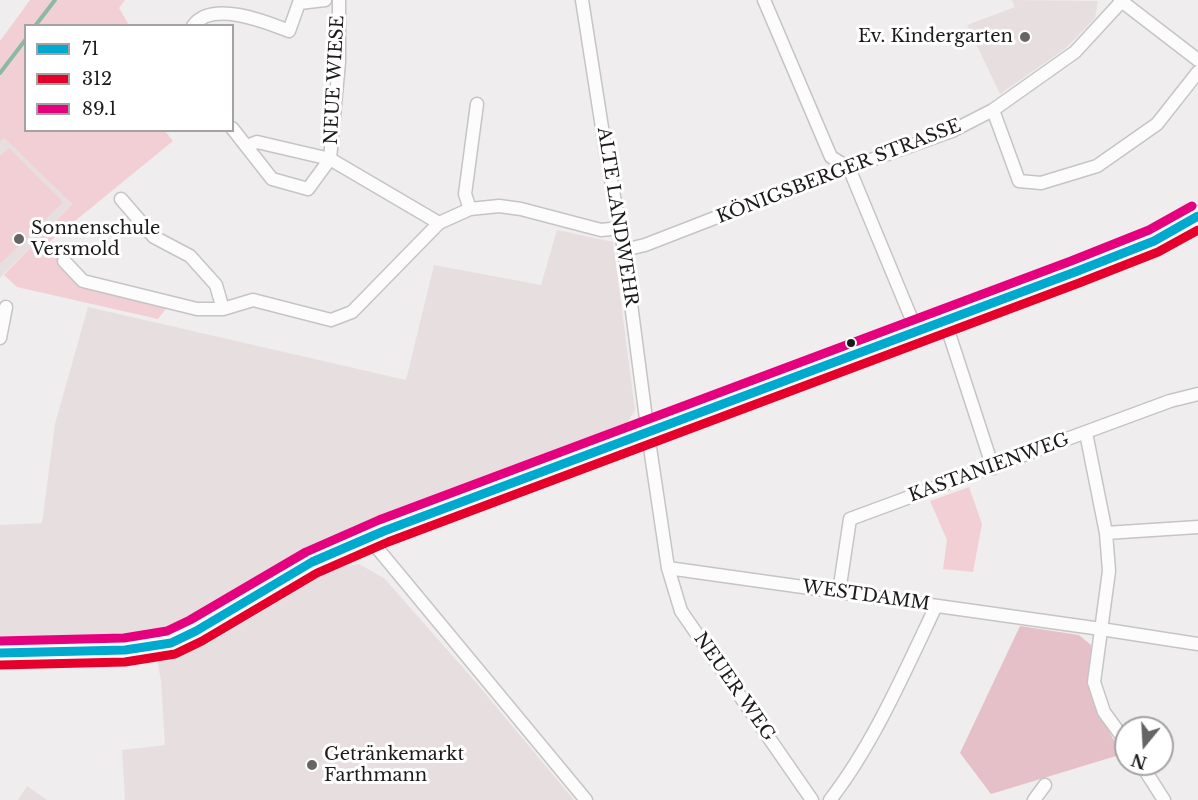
<!DOCTYPE html>
<html>
<head>
<meta charset="utf-8">
<style>
	body { margin:0 }
	#map { position:relative; width:1198px; height:800px; overflow:hidden; background:#f0edee; font-family:"Libre Baskerville",serif }
	canvas { display:block }
	.legend { position:absolute; left:24px; top:24px; width:210px; height:108px; box-sizing:border-box; background:#fff; border:2px solid #a4a3a3; margin:0; padding:8px 10px; list-style:none; font-size:18px; color:#1c1a1a }
	.legend li { display:flex; align-items:center; gap:12px; height:30px }
	.legend b { width:30px; border:2px solid #a4a3a3 }
	.north { position:absolute; left:1114px; top:716px; width:60px; height:60px; box-sizing:border-box; background:#fff; border:2px solid #a4a3a3; border-radius:50%; rotate:198deg; font-size:16px; font-weight:700; line-height:24px; text-align:center; color:#1c1a1a }
	.north::after { content:''; display:block; margin:auto; width:21px; height:27px; background:#666464; clip-path:polygon(50% 0,100% 100%,50% 72%,0 100%) }
</style>
</head>
<body>
<div id="map">
<canvas width="1198" height="800"></canvas>
<ul class="legend">
<li><b style="height:8px;background:#00a9ce"></b>71</li>
<li><b style="height:8px;background:#e4002b"></b>312</li>
<li><b style="height:8px;background:#e5007d"></b>89.1</li>
</ul>
<div class="north">N</div>
</div>
<script>
const context = document.querySelector('canvas').getContext('2d');
context.lineJoin = 'round';
function fill(path, color) { context.fillStyle = color; context.fill(path, 'evenodd'); }
function stroke(path, color, width, dash) { context.strokeStyle = color; context.lineWidth = width; context.lineCap = dash ? 'butt' : 'round'; context.setLineDash(dash || []); context.stroke(path); }
function drawText(font, color, halo, rows, align = 'center') {
  context.font = font + ' "Libre Baskerville",serif'; context.lineWidth = 6; context.setLineDash([]); context.textBaseline = 'middle'; context.strokeStyle = halo; context.fillStyle = color; for (const [text, x, y, turn = 0] of rows) {
    context.save(); context.translate(x, y); context.rotate((+turn || 0) * Math.PI / 180); context.textAlign = isNaN(turn) ? turn : align; if (halo) context.strokeText(text, 0, 0); context.fillText(text, 0, 0); context.restore();
  }
}
const built = new Path2D(`
	M1012,0l86,1 -3,17 -29,30 -66,46 -33,-69 48,-18z
	M3,137l69,67 -72,74v-137z
	M557,230l56,12 22,168 -12,20 -250,94 -63,30 -127,72 -58,16 -125,-2v-115l42,-2 13,-99 33,-117 318,73 28,-115 107,20z
	M359,564l25,14 89,101 101,121h-449l-3,-50 43,-5 -4,-65 -4,-20 49,-15 129,-77z
	M27,786l20,14h-29z`);
const green = new Path2D(`
	M30,0h95l-6,8 10,17 -103,1v104l139,1 8,10 -125,102 10,16 22,25 88,22 -10,13 -141,-32 -13,-12 68,-71 -68,-66 -4,3v-100z
	M9,148l54,54 -63,62v-108z
	M969,487l13,37 -9,48 -30,-3 4,-29 -17,-39z`);
const forest = new Path2D(`
	M1020,626l59,9 12,10v49l22,45 13,12v2l-135,41 -31,-41z`);
const stream = new Path2D(`
	M35,26l20,-26
	M0,73l26,-34`);
const street = new Path2D(`
	M339,0v62l-9,97 109,64
	M582,0l24,153 18,97 24,184 20,134 433,61 97,15
	M764,0l67,157 18,11 68,164
	M1120,0l78,60
	M193,26c18,-26 71,-5 96,5l10,-28 26,-3
	M993,110l26,71 22,2 56,-17 60,-42 41,-52
	M232,128l40,51 36,10 22,-30 -73,-17 -10,4
	M121,199l33,38 36,19 26,29 7,24 30,-9 78,20 21,-8 87,-89 31,-14 29,-3 22,3 80,21 20,-2
	M470,209l-5,-15 12,-90
	M624,250l21,-5 134,-52 173,-62 41,-21 82,-58 47,-51
	M64,261l19,20 114,28h26
	M945,321l48,147
	M0,338l6,-31
	M1086,433l20,100 3,38 -15,111 10,30 22,30
	M1106,533l92,-6
	M371,536l7,13 208,251
	M668,568l13,43 131,189
	M839,592l11,-73 320,-118 28,-7
	M1141,764l23,36
	M830,800c43,-55 76,-131 106,-194
	M1034,800l11,-15`);
const primary = new Path2D(`
	M0,653l125,-3 46,-7 25,-12 116,-69 72,-31 691,-259 79,-31 44,-25`);
const bus1 = new Path2D(`
	M0,653l125,-3 46,-7 25,-12 116,-69 72,-31 691,-259 79,-31 44,-25`);
const bus2 = new Path2D(`
	M0,665l125,-3 50,-8 27,-13 115,-68 71,-31 691,-259 79,-31 40,-22`);
const bus3 = new Path2D(`
	M0,641l124,-3 43,-7 23,-11 116,-68 73,-32 692,-259 78,-31 43,-24`);
const markers = [
	[1025,37,6,"#666464"],
	[19,239,6,"#666464"],
	[851,343,5,"#1c1a1a"],
	[312,765,6,"#666464"]
];
const poiNames = [
	["Ev. Kindergarten",1013,37,"right"],
	["Sonnenschule",31,229],
	["Versmold",31,250],
	["Getränkemarkt",324,755],
	["Farthmann",324,776]
];
const streetNames = [
	["NEUE WIESE",335,80,-87],
	["KÖNIGSBERGER STRASSE",839,172,-21],
	["ALTE LANDWEHR",617,217,81],
	["KASTANIENWEG",989,468,-20],
	["WESTDAMM",866,596,8],
	["NEUER WEG",734,687,55]
];
fill(built, '#e7dedf');
fill(green, '#f2cfd5');
fill(forest, '#e6c0c8');
stroke(stream, '#8cb9a6', 4);
stroke(street, '#c6c4c5', 15);
stroke(primary, '#c6c4c5', 22);
stroke(street, '#fdfcfc', 12);
stroke(primary, '#fdfcfc', 20);
stroke(bus1, '#00a9ce', 9);
stroke(bus2, '#e4002b', 9);
stroke(bus3, '#e5007d', 9);
for (const [x, y, r, color] of markers) { const dot = new Path2D(); dot.arc(x, y, r, 0, 2 * Math.PI); context.fillStyle = color; context.fill(dot); stroke(dot, '#fff', 2); }
drawText('18px', '#1c1a1a', '#fff', poiNames, 'left');
drawText('18px', '#1c1a1a', '#fff', streetNames);
</script>
</body>
</html>
